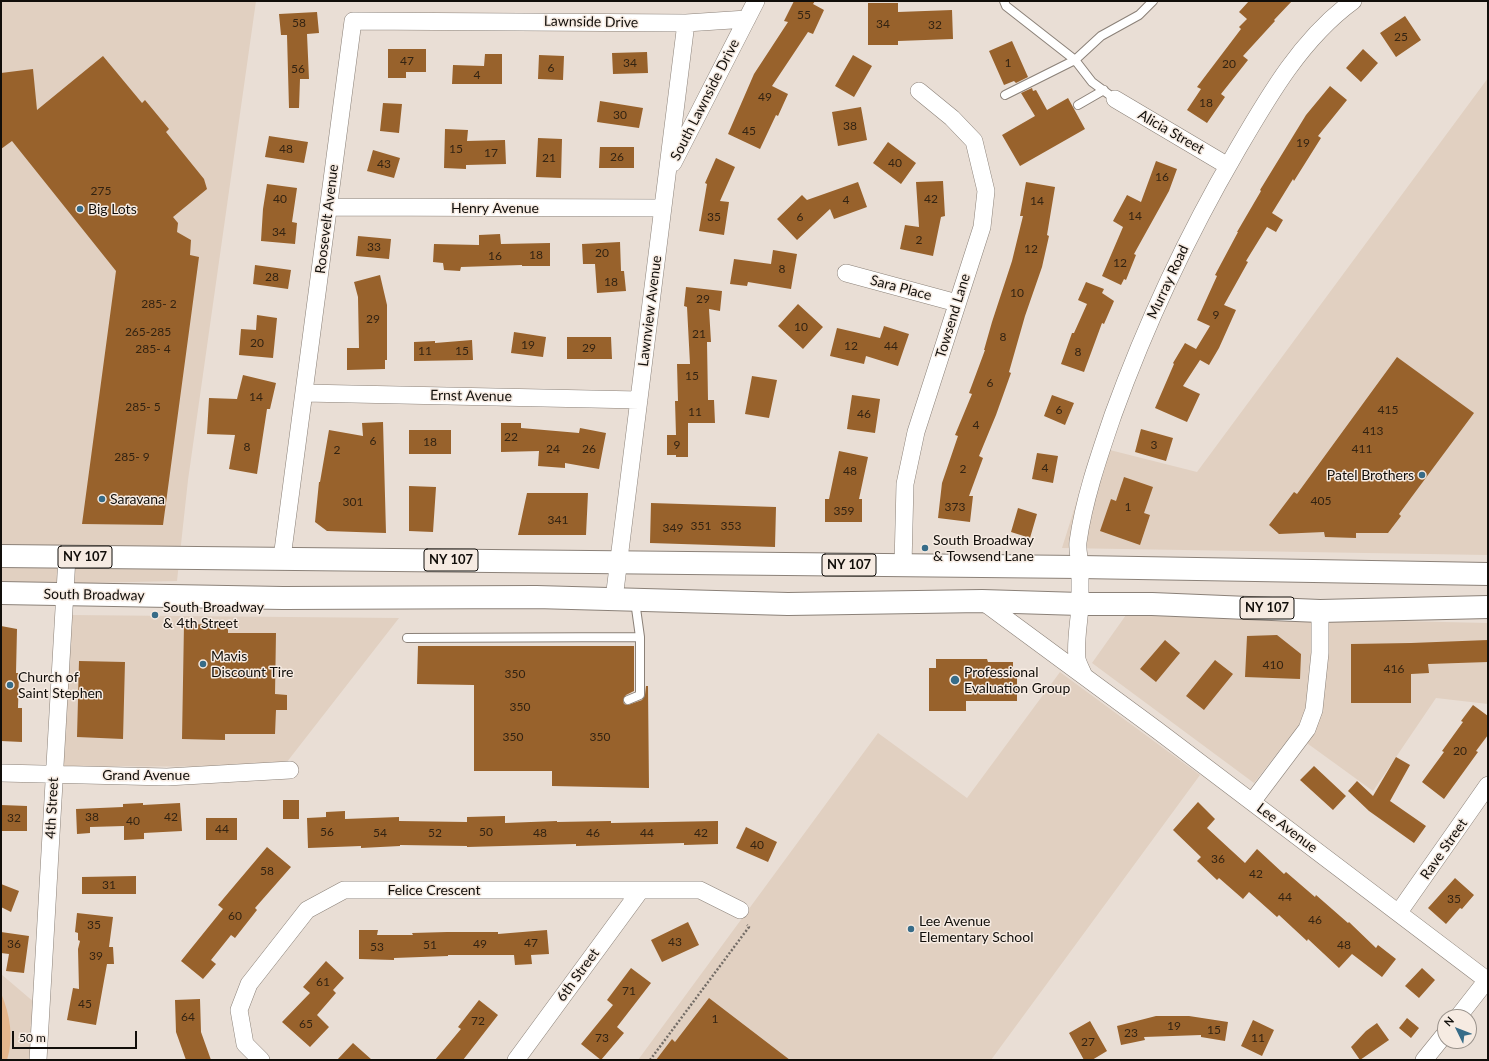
<!DOCTYPE html>
<html>
<head>
<meta charset="utf-8">
<style>
	body { margin:0 }
	#map { position:relative; width:1489px; height:1061px; overflow:hidden; background:#e9ded5; font-family:Lato,sans-serif }
	canvas { display:block }
	.frame { position:absolute; inset:0; border:2px solid #110e0a; pointer-events:none }
	.north { position:absolute; left:1437px; top:1009px; width:40px; height:40px; box-sizing:border-box; background:#f6ebe2; border:1px solid #9a938c; border-radius:50%; rotate:313deg; font-size:11px; font-weight:700; line-height:16px; text-align:center; color:#110e0a }
	.north::after { content:''; display:block; margin:auto; width:14px; height:18px; background:#376c88; clip-path:polygon(50% 0,100% 100%,50% 72%,0 100%) }
	.scale { position:absolute; left:12px; top:1031px; width:125px; height:18px; box-sizing:border-box; border:2px solid #110e0a; border-top:0; padding-left:5px; font-size:12px; line-height:14px; white-space:nowrap; color:#110e0a; -webkit-text-stroke:3px #f6ebe2; paint-order:stroke }
</style>
</head>
<body>
<div id="map">
<canvas width="1489" height="1061"></canvas>
<div class="frame"></div>
<div class="north">N</div>
<div class="scale">50 m</div>
</div>
<script>
const context = document.querySelector('canvas').getContext('2d');
context.lineJoin = 'round';
function fill(path, color) { context.fillStyle = color; context.fill(path, 'evenodd'); }
function stroke(path, color, width, dash) { context.strokeStyle = color; context.lineWidth = width; context.lineCap = dash ? 'butt' : 'round'; context.setLineDash(dash || []); context.stroke(path); }
function drawText(font, color, halo, rows, align = 'center') {
  context.font = font + ' Lato,sans-serif'; context.lineWidth = 3; context.setLineDash([]); context.textBaseline = 'middle'; context.strokeStyle = halo; context.fillStyle = color; for (const [text, x, y, turn = 0] of rows) {
    context.save(); context.translate(x, y); context.rotate((+turn || 0) * Math.PI / 180); context.textAlign = isNaN(turn) ? turn : align; if (halo) context.strokeText(text, 0, 0); context.fillText(text, 0, 0); context.restore();
  }
}
const built = new Path2D(`
	M1,1h255l-68,479 -11,101 -176,4z
	M1488,78v477l-426,-7 32,-102 103,26z
	M70,615l329,3 -116,149 -222,-1z
	M1126,615l362,8v81l-52,-6 -63,93 -80,-58 -39,50 -162,-120z
	M1060,672l140,103 -209,285h-353l240,-327 89,65z
	M1,974l34,29 -5,57h-29z`);
const green = new Path2D(`
	M1,993c9,22 13,44 6,67h-6z`);
const building = new Path2D(`
	M794,1h21l-2,3 11,6 -11,24 -5,-2 -36,54 16,8 -10,22 -2,-1 -16,34 -32,-15 26,-60 34,-52 -4,-1z
	M1249,1h43l-18,19 1,1 -32,35 5,4 -27,34 4,3 -18,26 -20,-13 14,-21 -4,-2 44,-58 -2,-2 8,-8 -8,-7z
	M868,3h30v9l54,-2 1,29 -55,2v4h-30z
	M317,12l2,21 -12,1 2,45h-9l-1,29h-10l-2,-73h-6l-2,-21z
	M1405,16l16,24 -25,17 -16,-24z
	M1012,41l16,36 -12,6 -2,-2 -10,4 -15,-34z
	M388,49h38v23h-20v6h-18z
	M1363,49l15,14 -17,19 -15,-14z
	M647,52l1,21 -35,1 -1,-21z
	M485,54h17v30h-50l1,-19 31,1z
	M539,55l25,1 -1,24 -25,-1z
	M853,55l19,11 -18,31 -19,-11z
	M103,56l39,47 3,-3 24,29 -3,3 38,47 3,10 -34,28 5,6 -1,9 14,8 -1,15 9,2 -36,268 -81,-1 34,-253 -104,-130 -11,8v-76l32,-4 4,41z
	M1330,86l17,14 -29,36 3,2 -27,43 -1,-2 -21,34 11,7 -7,12 -9,-5 -21,34 2,1 -24,43 12,5 -17,38 -10,17 -9,-5 -17,26 17,8 -13,28 -32,-14 19,-44 -1,-1 12,-20 11,6 14,-23 -13,-6 20,-44 -2,-1 23,-43h-1l24,-41 -1,-1 46,-75z
	M1032,88l1,3 3,-1 11,20 21,-12 17,31 -65,37 -18,-31 33,-19 -14,-23z
	M600,101l43,7 -4,20 -42,-6z
	M383,103l19,1 -3,29 -19,-2z
	M861,107l6,33 -29,6 -6,-34z
	M445,129l23,1 -1,11 38,-1 1,24 -40,1v4l-22,-1z
	M269,136l39,6 -4,21 -39,-6z
	M538,138l24,1 -1,39 -25,-1z
	M888,142l28,21 -15,21 -28,-21z
	M600,147h34v21h-35z
	M373,150l27,8 -6,20 -27,-7z
	M716,158l19,9 -15,34 9,1 -5,33 -25,-4 8,-47 -2,-1z
	M1156,161l21,8 -8,22 -35,63 2,1 -10,25 -2,-1 -3,6 -19,-9 21,-49 -10,-6 14,-26 14,7z
	M943,181l2,35 -4,1 -8,39 -33,-7 5,-24 14,2 -3,-45z
	M858,182l9,25 -33,12 -4,-10 -33,31 -20,-21 25,-24 5,5z
	M1026,182l29,5 -8,48 2,1 -7,31 -17,49 -16,56 2,1 -15,42 -17,41 4,2 -14,38h4l-3,26 -32,-4 4,-35 16,-47 -3,-1 17,-41 -3,-1 16,-43h-1l8,-28 20,-61 11,-45h-3z
	M267,184l30,4 -5,34 5,1 -2,21 -34,-3 2,-32z
	M500,234l1,10 49,-1v23h-28v-1l-61,2 -1,4 -16,-1 -1,-7 -10,-1 1,-18 45,1v-10z
	M358,236l33,3 -2,20 -33,-3z
	M620,242l1,29h3l2,20 -29,2 -2,-29h-12l-1,-20z
	M773,250l24,4 -6,35 -43,-7 -1,4 -17,-2 4,-25 37,5z
	M255,265l36,5 -3,19 -35,-5z
	M380,275l7,30v55h-2v9l-38,1v-22h12l-1,-51 -4,-15z
	M1086,282l18,7 -2,4 12,8 -10,23 -2,-1 -18,49 -23,-8 11,-31h2l13,-29 -9,-4z
	M686,287l36,4 -2,20 -11,-2 2,33h-4l1,58h6l1,23h-27v34h-12v-2h-9v-20h9l-1,-34h3l-1,-37h13l-3,-57 -3,-1z
	M798,304l25,23 -20,22 -25,-23z
	M257,315l20,3 -4,40 -34,-3 2,-26 15,1z
	M884,326l25,8 -11,32 -32,-10 -2,8 -34,-8 7,-28 43,10z
	M514,332l32,5 -3,20 -32,-4z
	M567,337h44l1,22h-45z
	M472,340l1,20 -59,1v-19l21,-1v2z
	M1397,357l77,56 -75,101 2,2 -13,17h-32v5l-31,-1 -1,-5 -45,2 -10,-9 25,-33 3,2z
	M243,375l33,8 -6,26h-3l-10,65 -28,-5 6,-34 -28,-1 2,-36 28,1z
	M752,376l25,4 -8,38 -24,-4z
	M852,395l28,4 -5,34 -28,-4z
	M1052,395l22,8 -9,22 -21,-9z
	M383,422l3,111 -59,-2 -12,-9 4,-40h1l9,-52 34,6 -1,-13z
	M501,423h20v5l58,5 1,-5 26,5 -7,36 -34,-6v5l-27,-2 1,-15 -38,1z
	M1141,429l32,9 -7,23 -31,-9z
	M409,430h42v24h-42z
	M839,451l29,6 -9,42h3v23h-37v-23h4z
	M1037,453l21,3 -5,27 -21,-4z
	M1124,477l29,10 -9,26 6,2 -10,30 -40,-14 11,-32 5,2z
	M409,486l27,1 -3,45 -24,-1z
	M527,493h61l-2,42h-68z
	M651,503l125,4 -1,40 -125,-4z
	M1018,508l19,6 -7,24 -19,-6z
	M184,624l44,1v8h48l-1,61 12,1v15h-11l-1,24h-50v6l-43,-1z
	M1,626l16,3 -1,44h3l-1,35h4v34l-21,-1z
	M1277,635l24,19 -1,25 -55,-2 2,-41z
	M1165,640l15,13 -24,29 -16,-13z
	M1488,640v22l-60,2 1,9 -18,1v29h-60v-59l60,-1z
	M418,646h216v45l-8,4 -3,5 1,4 4,1 14,-5 3,-5 1,-9h2l1,102 -97,-2v-15h-78v-86l-57,-1z
	M936,659h51l1,3h25v10h4v29h-51v10h-37v-43h7z
	M1215,660l18,14 -29,36 -18,-14z
	M79,661l46,1 -2,77 -46,-2z
	M1473,705l15,11v19l-12,16 2,1 -34,47 -22,-17 22,-30 -2,-1 21,-29 -2,-1z
	M1396,757l14,8 -20,36 36,25 -12,17 -45,-32 -21,-20 9,-10 16,15z
	M1314,766l32,30 -13,14 -33,-30z
	M283,800h16v19h-16z
	M1198,802l17,17 -8,9 38,35 12,-14 27,25 2,-2 29,25 1,-2 32,28 1,-1 27,26 2,-3 18,14 -14,18 -30,-23 -13,14 -31,-29 -1,2 -28,-26 -2,2 -28,-25 -6,7 -24,-21 -2,2 -20,-19 4,-4 -28,-27z
	M143,803v2l37,-2 2,28 -38,2v6l-20,1v-14l-34,1v6l-13,1 -1,-25 47,-2v-3z
	M1,805l26,1v25h-26z
	M345,811v8l54,-2v4l68,1v-5l38,-1v7l52,-2v1l54,-1v2l107,-2v23l-34,1v-2l-108,3v-2l-109,3v-1l-67,-1v1l-39,2v-2l-53,2 -1,-30 19,-1v-5z
	M206,818h31v22h-31z
	M746,827l31,15 -9,20 -32,-14z
	M267,847l24,20 -36,41 2,2 -22,28 -4,-3 -20,25 5,4 -13,15 -22,-18 42,-52 -5,-4z
	M136,876v18h-54v-17z
	M1455,878l19,17 -12,14 -2,-1 -14,16 -18,-16z
	M1,884l18,7 -8,21 -10,-5z
	M77,913l36,4 -4,30h4l1,17h-7l-11,61 -29,-5 6,-32 6,1 -1,-40 2,-8 -2,-1v-7l-3,-1z
	M688,922l11,23 -37,17 -11,-22z
	M359,930h19l-1,5h36l-1,-2 35,-1h51v2l49,-4 2,24 -18,1 1,9 -17,1 -1,-10h-66v1l-54,2v2l-35,-1z
	M1,932l28,4 -5,37 -18,-2 3,-17 -8,-1z
	M326,961l18,17 -11,12 3,3 -19,22 12,12 -19,20 -28,-25 28,-29 -7,-6z
	M631,968l20,15 -34,44 7,6 -23,27 -20,-16 32,-39 -6,-5z
	M1422,968l13,12 -16,18 -14,-12z
	M709,998l81,62h-134l16,-21 3,3z
	M200,999l1,33 10,28h-25l-10,-28 -1,-32z
	M479,1000l19,15 -35,45h-28l26,-31 -3,-2z
	M1156,1016h33l39,6 -3,19 -24,-4v-2l-57,2 1,3 -24,5 -4,-19z
	M1407,1018l12,10 -8,10 -12,-10z
	M1253,1020l21,10 -12,26 -21,-10z
	M1090,1021l17,30 -15,9h-8l-15,-27z
	M1377,1023l12,17 -29,20 -9,-13 15,-16z
	M353,1043l19,17h-35z`);
const path = new Path2D(`
	M650,1060l99,-133 -2,-2`);
const service = new Path2D(`
	M1004,1l2,5 69,54 17,22 23,17
	M1005,95l70,-35 26,-24 38,-21 14,-14
	M1078,105l26,-15
	M407,638l233,-1 -5,-36
	M628,700l12,-5v-58`);
const minor = new Path2D(`
	M1115,99l113,67
	M673,163l83,-162
	M328,207l335,1
	M846,273l111,30
	M304,393l335,7
	M282,558l71,-537 333,2 61,-4
	M903,565l2,-81 11,-52 66,-205 4,-36 -12,-50 -22,-23 -33,-27
	M614,599l72,-576
	M982,601l175,129 331,251
	M1084,676c-2,-5 -6,-12 -7,-17 -2,-17 2,-36 3,-53 0,-13 0,-25 0,-38 0,-8 -3,-17 -2,-26 6,-43 21,-86 35,-127 33,-91 74,-179 123,-263 32,-55 65,-113 117,-151
	M1,773l166,4 123,-7
	M1252,802l55,-73 7,-19 6,-57v-42
	M1399,912l89,-127
	M1458,1017l29,-37
	M38,1060l29,-503
	M261,1060l-16,-16 -6,-34 10,-26 58,-74 37,-20h356l40,20
	M516,1060l124,-169
	M1424,1060l21,-26`);
const primary = new Path2D(`
	M1,556l1079,11 408,7
	M1,593l282,5 253,-1 252,7 194,-3 98,3h72l168,7 168,-4`);
const markers = [
	[80,209,4,"#376c88"],
	[1422,475,4,"#376c88"],
	[102,499,4,"#376c88"],
	[925,548,4,"#376c88"],
	[155,615,4,"#376c88"],
	[203,664,4,"#376c88"],
	[955,680,5,"#376c88"],
	[10,685,4,"#376c88"],
	[911,929,4,"#376c88"]
];
const numberNames = [
	["55",804,15],
	["58",299,23],
	["34",883,24],
	["32",935,25],
	["25",1401,37],
	["47",407,61],
	["34",630,63],
	["1",1008,63],
	["20",1229,64],
	["6",551,68],
	["56",298,69],
	["4",477,75],
	["49",765,97],
	["18",1206,103],
	["30",620,115],
	["38",850,126],
	["45",749,131],
	["19",1303,143],
	["48",286,149],
	["15",456,149],
	["17",491,153],
	["26",617,157],
	["21",549,158],
	["40",895,163],
	["43",384,164],
	["16",1162,177],
	["275",101,191],
	["40",280,199],
	["42",931,199],
	["4",846,200],
	["14",1037,201],
	["14",1135,216],
	["35",714,217],
	["6",800,217],
	["34",279,232],
	["2",919,240],
	["33",374,247],
	["12",1031,249],
	["20",602,253],
	["18",536,255],
	["16",495,256],
	["12",1120,263],
	["8",782,269],
	["28",272,277],
	["18",611,282],
	["10",1017,293],
	["29",703,299],
	["285- 2",159,304],
	["9",1216,315],
	["29",373,319],
	["10",801,327],
	["265-285",148,332],
	["21",699,334],
	["8",1003,337],
	["20",257,343],
	["19",528,345],
	["12",851,346],
	["44",891,346],
	["29",589,348],
	["285- 4",153,349],
	["11",425,351],
	["15",462,351],
	["8",1078,352],
	["15",692,376],
	["6",990,383],
	["14",256,397],
	["285- 5",143,407],
	["6",1059,410],
	["415",1388,410],
	["11",695,412],
	["46",864,414],
	["4",976,425],
	["413",1373,431],
	["22",511,437],
	["6",373,441],
	["18",430,442],
	["9",677,445],
	["3",1154,445],
	["8",247,447],
	["24",553,449],
	["26",589,449],
	["411",1362,449],
	["2",337,450],
	["285- 9",132,457],
	["4",1045,468],
	["2",963,469],
	["48",850,471],
	["405",1321,501],
	["301",353,502],
	["373",955,507],
	["1",1128,507],
	["359",844,511],
	["341",558,520],
	["351",701,526],
	["353",731,526],
	["349",673,528],
	["410",1273,665],
	["416",1394,669],
	["350",515,674],
	["350",520,707],
	["350",513,737],
	["350",600,737],
	["20",1460,751],
	["38",92,817],
	["42",171,817],
	["32",14,818],
	["40",133,821],
	["44",222,829],
	["56",327,832],
	["50",486,832],
	["54",380,833],
	["52",435,833],
	["48",540,833],
	["46",593,833],
	["44",647,833],
	["42",701,833],
	["40",757,845],
	["36",1218,859],
	["58",267,871],
	["42",1256,874],
	["31",109,885],
	["44",1285,897],
	["35",1454,899],
	["60",235,916],
	["46",1315,920],
	["35",94,925],
	["43",675,942],
	["47",531,943],
	["36",14,944],
	["49",480,944],
	["51",430,945],
	["48",1344,945],
	["53",377,947],
	["39",96,956],
	["61",323,982],
	["71",629,991],
	["45",85,1004],
	["64",188,1017],
	["1",715,1019],
	["72",478,1021],
	["65",306,1024],
	["19",1174,1026],
	["15",1214,1030],
	["23",1131,1033],
	["73",602,1038],
	["11",1258,1038],
	["27",1088,1042]
];
const shields = [
	[85,557,54],
	[451,560,54],
	[849,565,54],
	[1267,608,54]
];
const shieldNames = [
	["NY 107",85,557],
	["NY 107",451,560],
	["NY 107",849,565],
	["NY 107",1267,608]
];
const streetNames = [
	["Lawnside Drive",591,22,1],
	["South Lawnside Drive",705,100,-63],
	["Alicia Street",1171,132,30],
	["Henry Avenue",495,208],
	["Roosevelt Avenue",327,219,-83],
	["Murray Road",1168,282,-65],
	["Sara Place",901,288,15],
	["Lawnview Avenue",650,311,-83],
	["Towsend Lane",953,316,-73],
	["Ernst Avenue",471,396,1],
	["South Broadway",94,595,1],
	["Grand Avenue",146,775],
	["4th Street",52,808,-87],
	["Lee Avenue",1287,828,37],
	["Rave Street",1444,849,-55],
	["Felice Crescent",434,890],
	["6th Street",578,975,-54]
];
const poiNames = [
	["Big Lots",88,209],
	["Patel Brothers",1414,475,"right"],
	["Saravana",110,499],
	["South Broadway",933,540],
	["& Towsend Lane",933,556],
	["South Broadway",163,607],
	["& 4th Street",163,623],
	["Mavis",211,656],
	["Discount Tire",211,672],
	["Professional",964,672],
	["Evaluation Group",964,688],
	["Church of",18,677],
	["Saint Stephen",18,693],
	["Lee Avenue",919,921],
	["Elementary School",919,937]
];
fill(built, '#e1d0c1');
fill(green, '#e5b68c');
fill(building, '#98622c');
stroke(service, '#8b8178', 10);
stroke(minor, '#8b8178', 18);
stroke(primary, '#8b8178', 24);
stroke(path, '#736c66', 2.5, [2, 2]);
stroke(service, '#fff', 8);
stroke(minor, '#fff', 17);
stroke(primary, '#fff', 22);
for (const [x, y, r, color] of markers) { const dot = new Path2D(); dot.arc(x, y, r, 0, 2 * Math.PI); context.fillStyle = color; context.fill(dot); stroke(dot, '#f6ebe2', 1.5); }
drawText('12px', '#332312', null, numberNames);
for (const [x, y, w] of shields) { const box = new Path2D(); box.roundRect(x - w / 2, y - 11, w, 22, 3); context.fillStyle = '#f6ebe2'; context.fill(box); stroke(box, '#110e0a', 1); }
drawText('bold 13px', '#110e0a', null, shieldNames);
drawText('14px', '#110e0a', '#f6ebe2', streetNames);
drawText('14px', '#110e0a', '#f6ebe2', poiNames, 'left');
</script>
</body>
</html>
